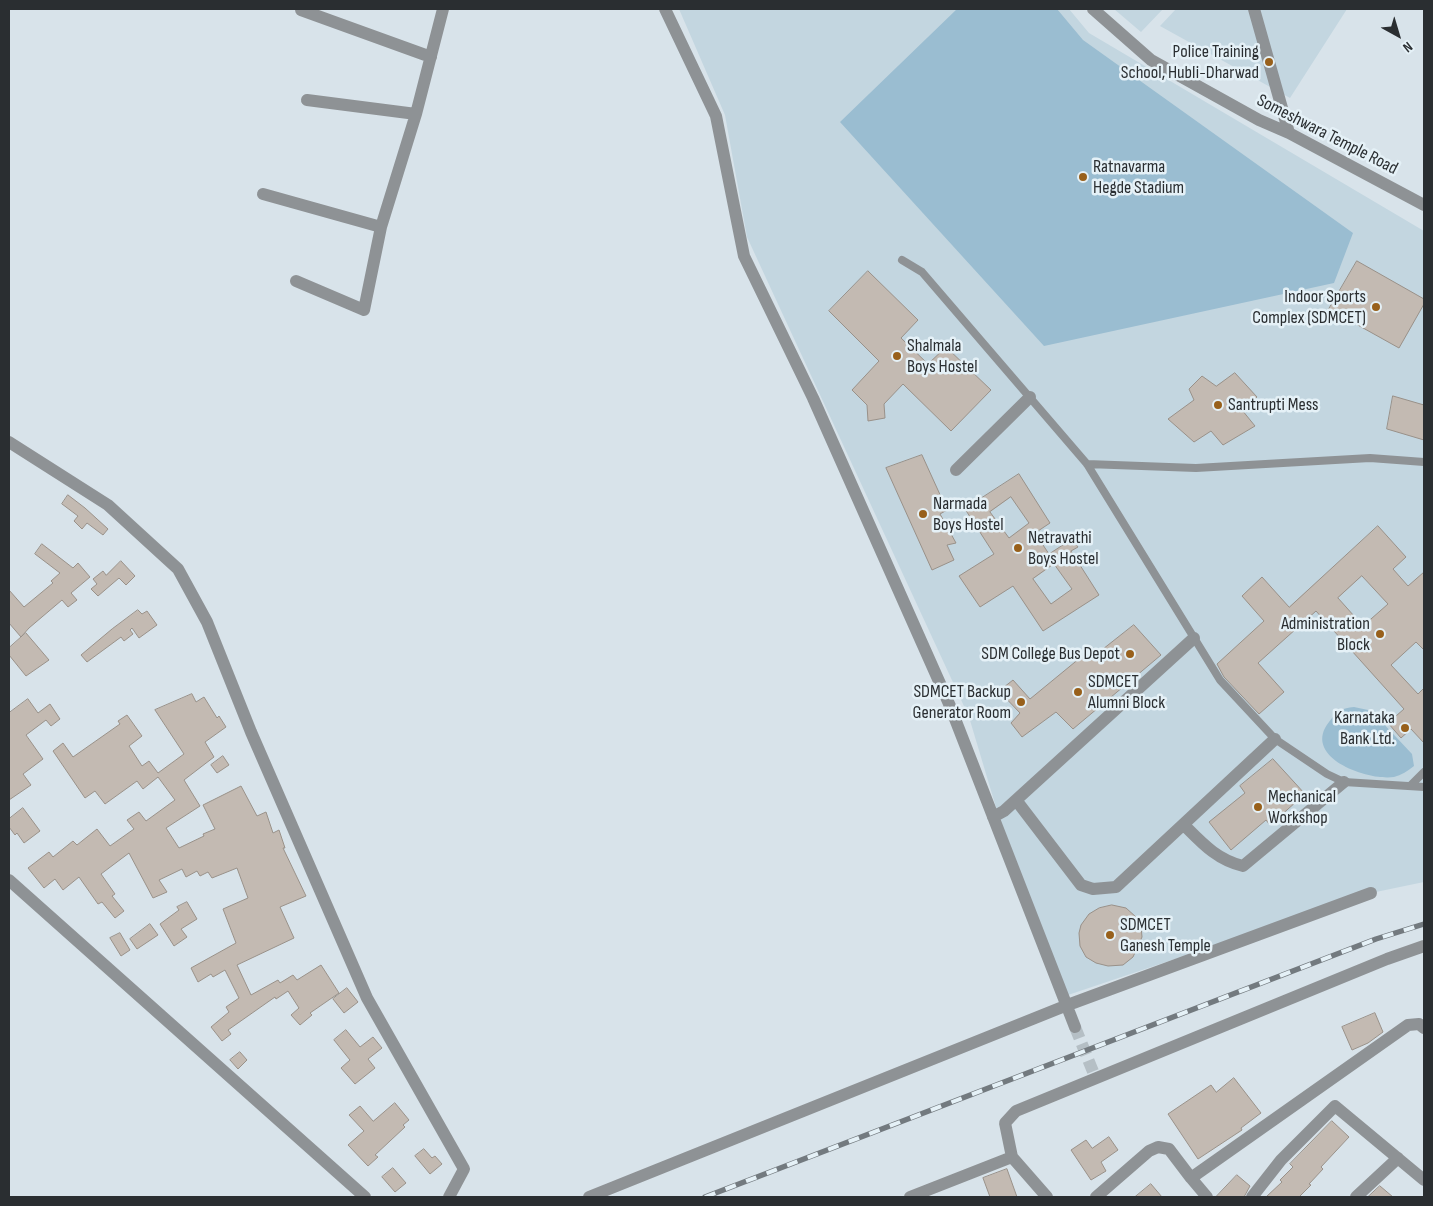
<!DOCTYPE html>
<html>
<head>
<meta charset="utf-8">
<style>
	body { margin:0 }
	#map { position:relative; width:1433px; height:1206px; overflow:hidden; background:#d8e3ea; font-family:"Sofia Sans Condensed",sans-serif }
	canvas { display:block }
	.frame { position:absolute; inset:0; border:10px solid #2a2e31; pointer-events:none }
	.north { position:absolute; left:1373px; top:10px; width:50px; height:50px; -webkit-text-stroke:4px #e5f1f7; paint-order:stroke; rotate:141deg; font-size:14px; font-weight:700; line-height:20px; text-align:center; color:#2a2e31 }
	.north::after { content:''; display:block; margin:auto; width:18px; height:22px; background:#2a2e31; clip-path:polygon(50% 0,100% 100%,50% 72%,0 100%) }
</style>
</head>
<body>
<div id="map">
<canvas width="1433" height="1206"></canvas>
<div class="frame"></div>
<div class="north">N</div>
</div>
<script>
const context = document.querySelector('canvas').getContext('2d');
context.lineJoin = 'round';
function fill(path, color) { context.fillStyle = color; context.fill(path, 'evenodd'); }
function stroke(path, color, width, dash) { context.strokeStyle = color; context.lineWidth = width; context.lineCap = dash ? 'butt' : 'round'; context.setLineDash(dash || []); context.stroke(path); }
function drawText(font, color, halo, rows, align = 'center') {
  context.font = font + ' "Sofia Sans Condensed",sans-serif'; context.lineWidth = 5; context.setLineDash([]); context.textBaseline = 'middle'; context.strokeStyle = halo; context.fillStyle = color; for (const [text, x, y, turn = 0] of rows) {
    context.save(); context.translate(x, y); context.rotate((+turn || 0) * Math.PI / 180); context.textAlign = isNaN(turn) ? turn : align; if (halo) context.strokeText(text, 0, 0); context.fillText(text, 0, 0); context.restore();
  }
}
const built = new Path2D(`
	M679,9h390l20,24 335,198v651l-53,11 -303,102 -70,-181 -29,-97 -222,-480 -22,-122z
	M1114,9h49l-22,23z
	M1176,9h171l-57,89 -130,-72z`);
const green = new Path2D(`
	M957,9h100l26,31 270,193 -19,50 -290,63 -204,-224z
	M1354,707l14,3 12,10 32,34 2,12c-6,5 -13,9 -20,11 -27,4 -93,-20 -65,-55 8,-11 13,-14 25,-15z`);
const building = new Path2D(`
	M1357,261l67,38v5l-25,44 -70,-39z
	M868,271l50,49 -17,18 27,26 18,-17 45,43 -40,41 -48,-47 -19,20 1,14 -17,3 -1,-16 -15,-15 27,-29 -50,-50z
	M1235,373l22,24 -15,13 13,16 -32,19 -12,-14 -17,11 -26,-23 26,-19 -5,-11 13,-13 14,10z
	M1393,396l31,9v35l-37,-11z
	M922,455l25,55 -7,4 16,29 -9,2 7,15 -22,10 -46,-102z
	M1019,474l31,49 -15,10 14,21 23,-15 6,8 -7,4 28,44 -56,36 -30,-45 -33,21 -21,-31 35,-22 -29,-45zM1011,497l18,26 -20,15 -19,-26zM1054,564l18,25 -21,15 -18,-25z
	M68,495l17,13 23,21 -5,6 -16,-12 -5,6 -8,-8 4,-5 -16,-12z
	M1378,526l28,31 -13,12 15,17 16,-14v78l-8,-8 -25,23 27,29 6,-6v55l-13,-14 -10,9 -13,-15 16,-14 -88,-98 -58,52 26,29 -25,22 -35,-37 -7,-13 47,-43 -22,-25 20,-19 27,30zM1362,576l26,28 -25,22 -25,-28z
	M42,544l31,24 5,-5 12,14 -19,16 6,7 -9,7 -6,-7 -33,28 -8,9 -12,-14v-33l15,17 29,-24 -2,-2 9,-8 -25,-19z
	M121,561l14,15 -9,9 -7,-7 -21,18 -7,-7 6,-5 -4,-5 10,-8 3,4z
	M138,610l4,4 5,-3 10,14 -18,13 -7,-10 -2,2 3,4 -9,7 -3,-4 -34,25 -6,-7 31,-26z
	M1134,625l27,30 -88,74 -17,-17 -34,25 -11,-14 9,-10 -21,-22 14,-11 17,19 56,-46 5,5z
	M26,633l23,27 -23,16 -17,-21v-7z
	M192,694l4,8 8,-5 13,21 2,-2 7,11 -21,15 9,15 -30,23 16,26 -34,22 13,20 25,-12 -1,-2 12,-5 -12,-24 38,-19 16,30 9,-4 7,21 6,-3 6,18h-2l23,48 -26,11 14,31 -57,27 14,30 27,-15 2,3 13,-8 4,5 24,-15 18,28 -29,20 2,2 -12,10 -9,-10 8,-7 -11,-17 -12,8 -1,-2 -47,33 3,4 -9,7 -11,-14 18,-15 -3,-5 13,-9 -14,-28 -12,7 -2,-3 -13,8 -7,-14 45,-25 -13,-34 25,-11 -11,-30 -25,10 -4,-6 -8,4 -3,-5 -11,6 -4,-8 -23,11 8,12 -14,6 -24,-45 -28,21 14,20 -3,2 12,15 -9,7 -13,-16 -4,2 -19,-27 -16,13 -8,-11 -11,9 -16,-20 21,-16 4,5 20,-16 4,4 20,-16 13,17 24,-17 -7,-9 12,-8 7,9 29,-21 -17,-23 -15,12 -6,-8 -32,23 -10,-13 -10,7 -32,-47 10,-8 10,14 47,-33 -2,-3 9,-6 15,21 -13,10 13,20 7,-5 9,12 26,-19 -29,-44z
	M28,699l10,14 12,-9 10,15 -9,7 -5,-6 -20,15 17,24 -20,15 8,11 -22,15v-87z
	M223,756l6,9 -12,8 -6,-8z
	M1273,759l32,35 -35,31 -4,-5 -35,30 -22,-28 36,-29 -5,-7z
	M23,808l17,23 -16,12 -7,-10 -2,2 -6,-8v-8z
	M187,902l10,17 -16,10 6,8 -13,9 -14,-22 19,-14 -2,-3z
	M1112,905l14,3 10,9 5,9 1,11 -9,20 -10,8 -15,1 -12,-3 -10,-6 -6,-11 -1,-13 2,-8 8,-11 10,-6z
	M150,924l8,11 -21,14 -7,-10z
	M120,933l10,17 -9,6 -11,-18z
	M347,988l11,14 -14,11 -11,-14z
	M1375,1013l8,19 -15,11 -16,7 -10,-23z
	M346,1030l14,17 13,-10 9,11 -14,11 7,9 -20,16 -14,-16 9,-8 -16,-20z
	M240,1052l7,8 -9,9 -8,-9z
	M1234,1078l27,35 -20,15 1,2 -44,29 -30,-45 43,-29 5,7z
	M395,1103l14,17 -6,5 2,2 -30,28 3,2 -10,9 -20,-21 16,-14 -15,-16 11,-9 13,15z
	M1332,1121l17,16 -28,30 2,2 -14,15 2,1 -12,12h-33l16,-15 -2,-2 13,-13 -3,-3z
	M1109,1137l9,13 -17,12 5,9 -15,9 -20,-30 15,-10 6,8z
	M424,1149l8,9 3,-2 7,8 -12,10 -15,-18z
	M393,1168l13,15 -11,9 -13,-15z
	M1007,1169l10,28h-27l-7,-19z
	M1237,1175l13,11 -6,11h-28z
	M1151,1184l11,13h-27z
	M1380,1186l13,11h-25z`);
const streetTunnel = new Path2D(`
	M1075,1027l21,52`);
const lane = new Path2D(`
	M902,260l20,12 165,192 133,216 55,59 52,35 17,8 80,5
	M1087,464l109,4 174,-10 54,4
	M1410,786l14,-14`);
const street = new Path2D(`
	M665,9l51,107 28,140 69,142 137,308 125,321
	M1093,9l58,51 108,60 30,13 135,72
	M1254,9l35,124
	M301,10l130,47
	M307,100l109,14
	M263,194l118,33
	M296,281l68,29 17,-83 35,-113 27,-105
	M9,442l99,63 70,64 29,53 44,110 116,266 97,171 -15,28
	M956,470l74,-73
	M1016,800l65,85 12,4 23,-2 159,-148
	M993,817l11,-6 190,-173
	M1184,825c18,18 33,35 59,41l101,-84
	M9,880l356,317
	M1191,1178l16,19
	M589,1197l476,-191 306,-113
	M910,1197l102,-40
	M1047,1197l-35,-40 -7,-34 11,-12 371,-152 37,-13
	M1096,1197l53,-46 9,-4 11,2 22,29 217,-153 11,-1 5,4
	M1252,1197l29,-37 54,-54 89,74
	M1356,1197l42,-39`);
const rail = new Path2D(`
	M705,1197l671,-258 48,-15`);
const markers = [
	[1269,62,5,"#98601b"],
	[1083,177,5,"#98601b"],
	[1376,307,5,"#98601b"],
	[897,356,5,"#98601b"],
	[1218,405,5,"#98601b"],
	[923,514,5,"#98601b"],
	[1018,548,5,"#98601b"],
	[1380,634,5,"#98601b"],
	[1130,654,5,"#98601b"],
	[1078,692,5,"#98601b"],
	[1021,702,5,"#98601b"],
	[1405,728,5,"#98601b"],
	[1258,807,5,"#98601b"],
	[1110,935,5,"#98601b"]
];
const poiNames = [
	["Police Training",1259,52,"right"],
	["School, Hubli-Dharwad",1259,73,"right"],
	["Ratnavarma",1093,167],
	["Hegde Stadium",1093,188],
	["Indoor Sports",1366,297,"right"],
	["Complex (SDMCET)",1366,318,"right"],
	["Shalmala",907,346],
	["Boys Hostel",907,367],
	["Santrupti Mess",1228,405],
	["Narmada",933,504],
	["Boys Hostel",933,525],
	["Netravathi",1028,538],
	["Boys Hostel",1028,559],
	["Administration",1370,624,"right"],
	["Block",1370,645,"right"],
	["SDM College Bus Depot",1120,654,"right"],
	["SDMCET",1088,682],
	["Alumni Block",1088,703],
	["SDMCET Backup",1011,692,"right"],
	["Generator Room",1011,713,"right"],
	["Karnataka",1395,718,"right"],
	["Bank Ltd.",1395,739,"right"],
	["Mechanical",1268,797],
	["Workshop",1268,818],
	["SDMCET",1120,925],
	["Ganesh Temple",1120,946]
];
const streetNames = [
	["Someshwara Temple Road",1327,135,27]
];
fill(built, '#c3d6e0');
fill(green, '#9abdd1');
fill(building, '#c3bab2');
stroke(building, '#999189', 1);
stroke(streetTunnel, '#b5bfc5', 12, [12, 6]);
stroke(lane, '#8e9295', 8);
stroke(street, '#8e9295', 12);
stroke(rail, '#737a7f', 5.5);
stroke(rail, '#e5f1f7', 4, [11]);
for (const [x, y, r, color] of markers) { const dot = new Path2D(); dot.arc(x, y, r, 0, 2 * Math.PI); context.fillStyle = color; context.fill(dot); stroke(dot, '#e5f1f7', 2); }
drawText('18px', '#2a2e31', '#e5f1f7', poiNames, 'left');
drawText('18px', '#2a2e31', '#e5f1f7', streetNames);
</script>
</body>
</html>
